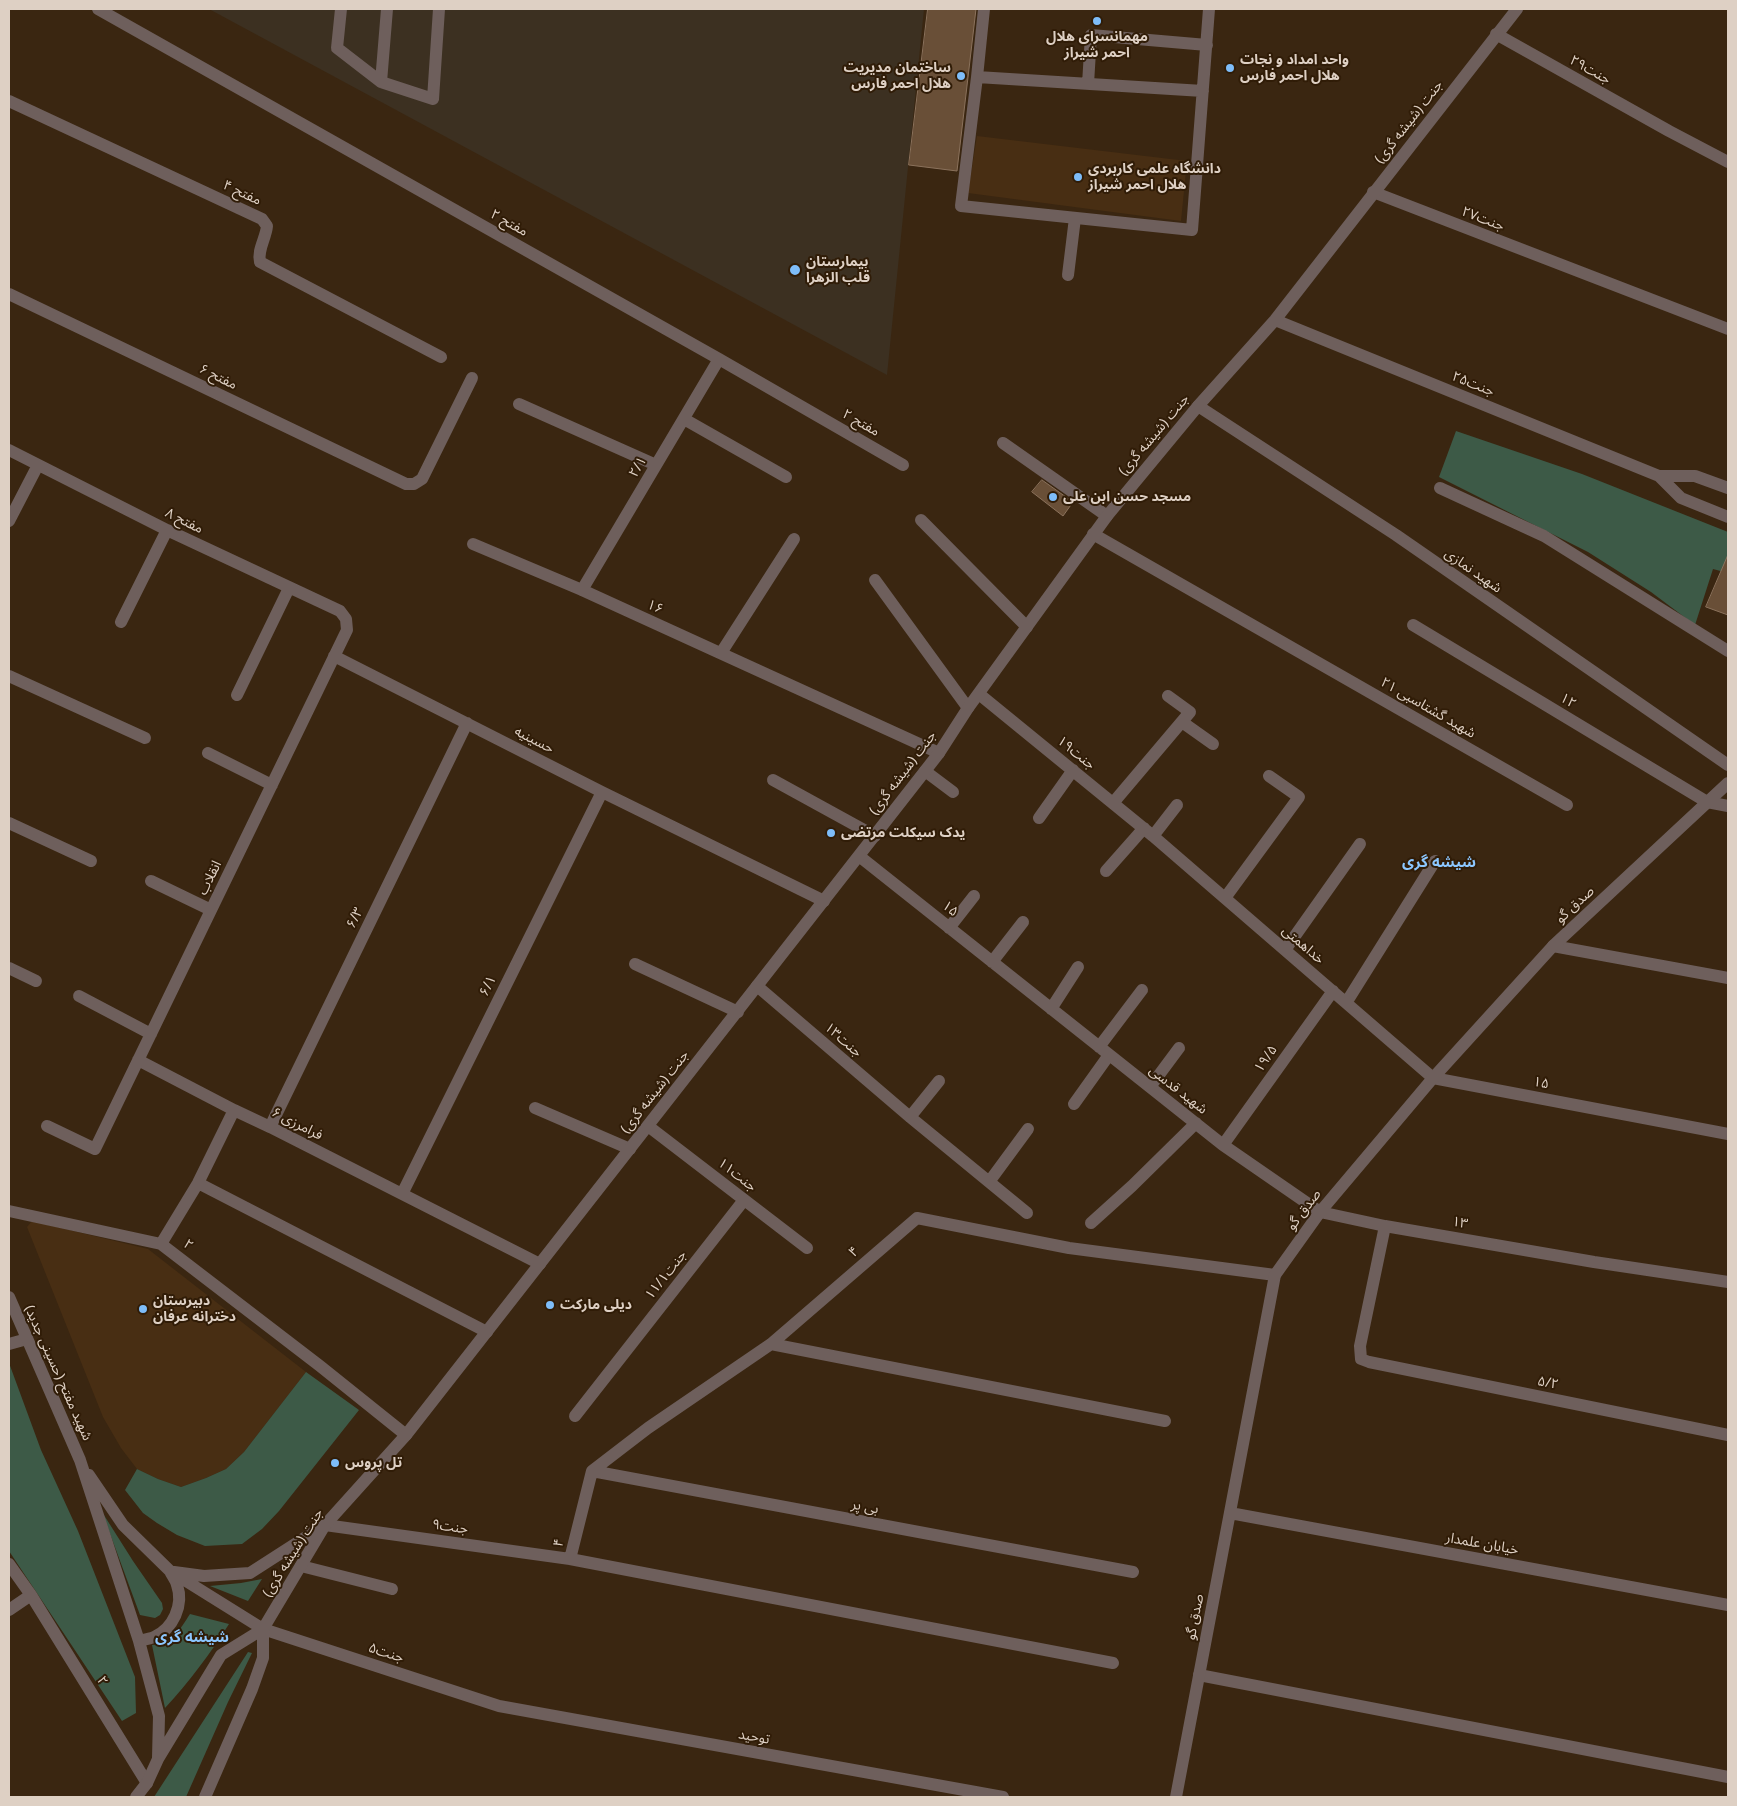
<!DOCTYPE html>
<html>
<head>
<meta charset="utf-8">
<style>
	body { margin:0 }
	#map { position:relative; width:1737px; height:1806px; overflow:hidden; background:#3a2611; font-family:"Noto Sans",sans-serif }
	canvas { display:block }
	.frame { position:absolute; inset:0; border:10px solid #ded0c4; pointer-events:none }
</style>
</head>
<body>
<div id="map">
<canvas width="1737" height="1806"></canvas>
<div class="frame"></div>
</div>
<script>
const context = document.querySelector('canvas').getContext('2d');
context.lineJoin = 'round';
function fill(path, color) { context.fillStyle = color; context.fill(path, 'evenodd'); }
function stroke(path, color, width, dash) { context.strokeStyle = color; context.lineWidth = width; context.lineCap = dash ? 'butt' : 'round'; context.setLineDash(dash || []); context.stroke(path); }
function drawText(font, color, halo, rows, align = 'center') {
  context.font = font + ' "Noto Sans","Noto Sans Arabic",sans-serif'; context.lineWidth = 4; context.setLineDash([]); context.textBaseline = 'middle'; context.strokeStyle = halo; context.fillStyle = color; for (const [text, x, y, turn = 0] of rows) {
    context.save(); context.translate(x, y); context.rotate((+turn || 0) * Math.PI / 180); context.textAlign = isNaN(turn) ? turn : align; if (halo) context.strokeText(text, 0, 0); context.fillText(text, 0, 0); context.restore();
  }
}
const built = new Path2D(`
	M977,136l210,25 -6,60 -213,-28z
	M32,1221l116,28 158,123 -62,80 -18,17 -20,9 -25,9 -23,-8 -21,-10 -16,-21 -18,-31 -76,-190z`);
const medical = new Path2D(`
	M209,9h715l-37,366z`);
const green = new Path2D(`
	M1456,431l126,43 146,58v41l-15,-4 -18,56 -44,-33 -63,-40 -149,-75z
	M9,1363l32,87 37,81 57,146 1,36 -14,8 -113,-170z
	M306,1372l53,38 -80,101 -17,18 -20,15 -37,2 -28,-11 -20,-12 -14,-10 -18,-23 12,-21 21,10 23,8 25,-9 20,-9 18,-17z
	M102,1512l31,49 29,42 1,6 -3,6 -5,3 -15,-3z
	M262,1579l-14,22 -38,-15 31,-3z
	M190,1614l39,10c-19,30 -40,58 -64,84l-13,-63c20,0 28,-16 38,-31z
	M248,1652l4,1 -24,49 -42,95h-32z`);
const building = new Path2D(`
	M928,9h48l-19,162 -48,-6z
	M1042,480l31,22 -10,14 -31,-24z
	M1728,555v60l-22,-8z`);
const service = new Path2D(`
	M341,9l-4,39 44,34
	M387,9l-6,73 52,17 6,-90
	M635,964l103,48
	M535,1108l95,41`);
const pedestrian = new Path2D(`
	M984,9l-7,68 -16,129 231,24 17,-221
	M977,77l226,14
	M1088,84l3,-49 116,10
	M1068,275l7,-57`);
const minor = new Path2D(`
	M98,9l621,350 184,106
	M1496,34l173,97 59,31
	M9,101l253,118 5,7c-1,12 -10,24 -7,36l181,95
	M1373,192l355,137
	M9,294l397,190h8l8,-5 50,-101
	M519,404l137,61
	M1198,406l198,129 332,230
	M684,419l102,58
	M1003,443l104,73
	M9,450l158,80 173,81 6,8 1,11 -252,519 -48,-23
	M1440,488l104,48 184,115
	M921,520l106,107
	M9,521l29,-56
	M1093,534l474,271
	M473,544l109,46 357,163
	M875,580l93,128
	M582,590l137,-231
	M121,622l46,-92
	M1413,625l294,177 21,4
	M721,653l73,-114
	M334,656l268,136 222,109
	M9,676l136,62
	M979,694l174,142 280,242 295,56
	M237,695l52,-107
	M1182,722l31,22
	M208,753l64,32
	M925,771l28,21
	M773,780l102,56
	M1113,803l77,-91 -22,-16
	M1039,818l34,-48
	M9,823l82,38
	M1153,836l24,-31
	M859,856l364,289 97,67 65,14 209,36 134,20
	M1106,871l38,-43
	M151,881l60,29
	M1225,898l74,-101 -30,-21
	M949,928l25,-32
	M1553,946l175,32
	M1285,950l75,-106
	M992,962l31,-40
	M9,968l27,13
	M757,986l153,131 117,96
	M79,996l72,38
	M1346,1003l89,-142
	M1051,1009l27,-42
	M1099,1047l43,-57
	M138,1060l96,50 36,17 270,137
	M1150,1087l29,-39
	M1074,1104l35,-49
	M910,1117l29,-36
	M648,1126l159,122
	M270,1127l197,-404
	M1223,1145l110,-154
	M989,1182l39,-53
	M198,1183l289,149
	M402,1194l200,-402
	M9,1211l152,33 159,122 86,69
	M1091,1223l41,-37 64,-63
	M1385,1226l-25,120 1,13 8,3 359,73
	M161,1244l37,-61 36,-73
	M9,1344l18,-5
	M771,1344l394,77
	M575,1416l169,-216
	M592,1471l541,101
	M325,1525l245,34 543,104
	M570,1559l22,-88 56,-43 123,-84 146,-126 152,30 206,27
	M9,1564l22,31 116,188
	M301,1566l91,23
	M9,1610l22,-15
	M263,1629l236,77 504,91
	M1199,1675l529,102`);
const tertiary = new Path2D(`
	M1275,320l384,156h36l33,12
	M1659,476l22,22 47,19
	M9,1297l71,163 59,181 20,75 -1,42
	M89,1475l34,50 47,46 93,58
	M1230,1513l498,92
	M174,1572l30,4 46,-3 73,-47
	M139,1641c4,-1 10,-2 15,-4 19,-8 30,-32 23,-52 -1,-5 -5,-9 -7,-14
	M136,1797l11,-14 11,-24 63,-104 42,-26 62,-104 81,-90 519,-664 14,-18 29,-45 139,-192 91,-110 77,-86 242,-311
	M205,1797l47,-108 11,-31v-29
	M1176,1797l99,-522 45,-63 113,-134 120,-132 175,-163`);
const markers = [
	[1097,21,5,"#7ebdf9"],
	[1230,68,5,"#7ebdf9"],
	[961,76,5,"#7ebdf9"],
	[1078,177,5,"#7ebdf9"],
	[795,270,6,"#7ebdf9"],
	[1053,497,5,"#7ebdf9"],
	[831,833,5,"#7ebdf9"],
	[550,1305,5,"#7ebdf9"],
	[143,1309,5,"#7ebdf9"],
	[335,1463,5,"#7ebdf9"]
];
const poiNames = [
	["مهمانسرای هلال",1097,37,"center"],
	["احمر شیراز",1097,53,"center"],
	["واحد امداد و نجات",1240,60],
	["هلال احمر فارس",1240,76],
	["ساختمان مدیریت",951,68,"right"],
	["هلال احمر فارس",951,84,"right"],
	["دانشگاه علمی کاربردی",1088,169],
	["هلال احمر شیراز",1088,185],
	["بیمارستان",806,262],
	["قلب الزهرا",806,278],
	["مسجد حسن ابن علی",1063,497],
	["یدک سیکلت مرتضی",841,833],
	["دبیرستان",153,1301],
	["دخترانه عرفان",153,1317],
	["دیلی مارکت",560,1305],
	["تل پروس",345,1463]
];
const streetNames = [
	["جنت۲۹",1590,70,29],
	["جنت (شیشه گری)",1409,122,-52],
	["مفتح ۴",242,193,25],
	["جنت۲۷",1483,219,21],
	["مفتح ۲",509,223,29],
	["مفتح ۶",218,377,26],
	["جنت۲۵",1473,384,22],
	["مفتح ۲",861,423,30],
	["جنت (شیشه گری)",1154,435,-50],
	["۲/۱",638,467,-59],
	["مفتح ۸",184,521,26],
	["شهید نمازی",1473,571,35],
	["۱۶",655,607,24],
	["۱۲",1568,701,31],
	["شهید گشتاسبی ۲۱",1428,708,30],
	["حسینیه",534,740,27],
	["جنت۱۹",1076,753,39],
	["جنت (شیشه گری)",903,773,-53],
	["انقلاب",210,878,-64],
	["صدق گو",1575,905,-43],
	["۱۵",950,909,39],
	["۶/۳",355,918,-64],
	["خداهمتی",1303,945,41],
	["۶/۱",488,986,-64],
	["جنت۱۳",843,1040,41],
	["۱۹/۵",1266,1059,-55],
	["۱۵",1541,1083,11],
	["شهید قدسی",1178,1090,38],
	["جنت (شیشه گری)",655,1092,-52],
	["فرامرزی ۶",297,1124,27],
	["جنت۱۱",737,1175,38],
	["صدق گو",1304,1210,-53],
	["۱۳",1460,1223,10],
	["۲",188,1245,37],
	["۴",854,1252,-41],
	["جنت۱۱/۱",666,1275,-52],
	["شهید مفتح (حسینی جدید)",58,1373,66],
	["۵/۲",1548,1383,11],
	["بی پر",865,1507,11],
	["جنت۹",450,1527,8],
	["۴",559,1543,-76],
	["خیابان علمدار",1482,1544,10],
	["جنت (شیشه گری)",293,1553,-58],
	["صدق گو",1195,1617,-79],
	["جنت۵",386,1653,18],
	["۲",102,1681,58],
	["توحید",754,1737,10]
];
const neighbourhoodNames = [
	["شیشه گری",1439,863],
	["شیشه گری",192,1638]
];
fill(built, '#482e13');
fill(medical, '#3c3021');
fill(green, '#3d5a47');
fill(building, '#694f37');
stroke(building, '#8b725c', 1);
stroke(service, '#6e5f5c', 12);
stroke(pedestrian, '#6e5f5c', 12);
stroke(minor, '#6e5f5c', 12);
stroke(tertiary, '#6e5f5c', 12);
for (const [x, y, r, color] of markers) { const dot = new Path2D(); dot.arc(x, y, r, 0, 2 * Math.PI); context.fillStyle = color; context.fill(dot); stroke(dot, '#301c07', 2); }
drawText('bold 14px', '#ded0c4', '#301c07', poiNames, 'left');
drawText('14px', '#ded0c4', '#301c07', streetNames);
drawText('bold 15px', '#8cc7ff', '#301c07', neighbourhoodNames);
</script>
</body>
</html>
